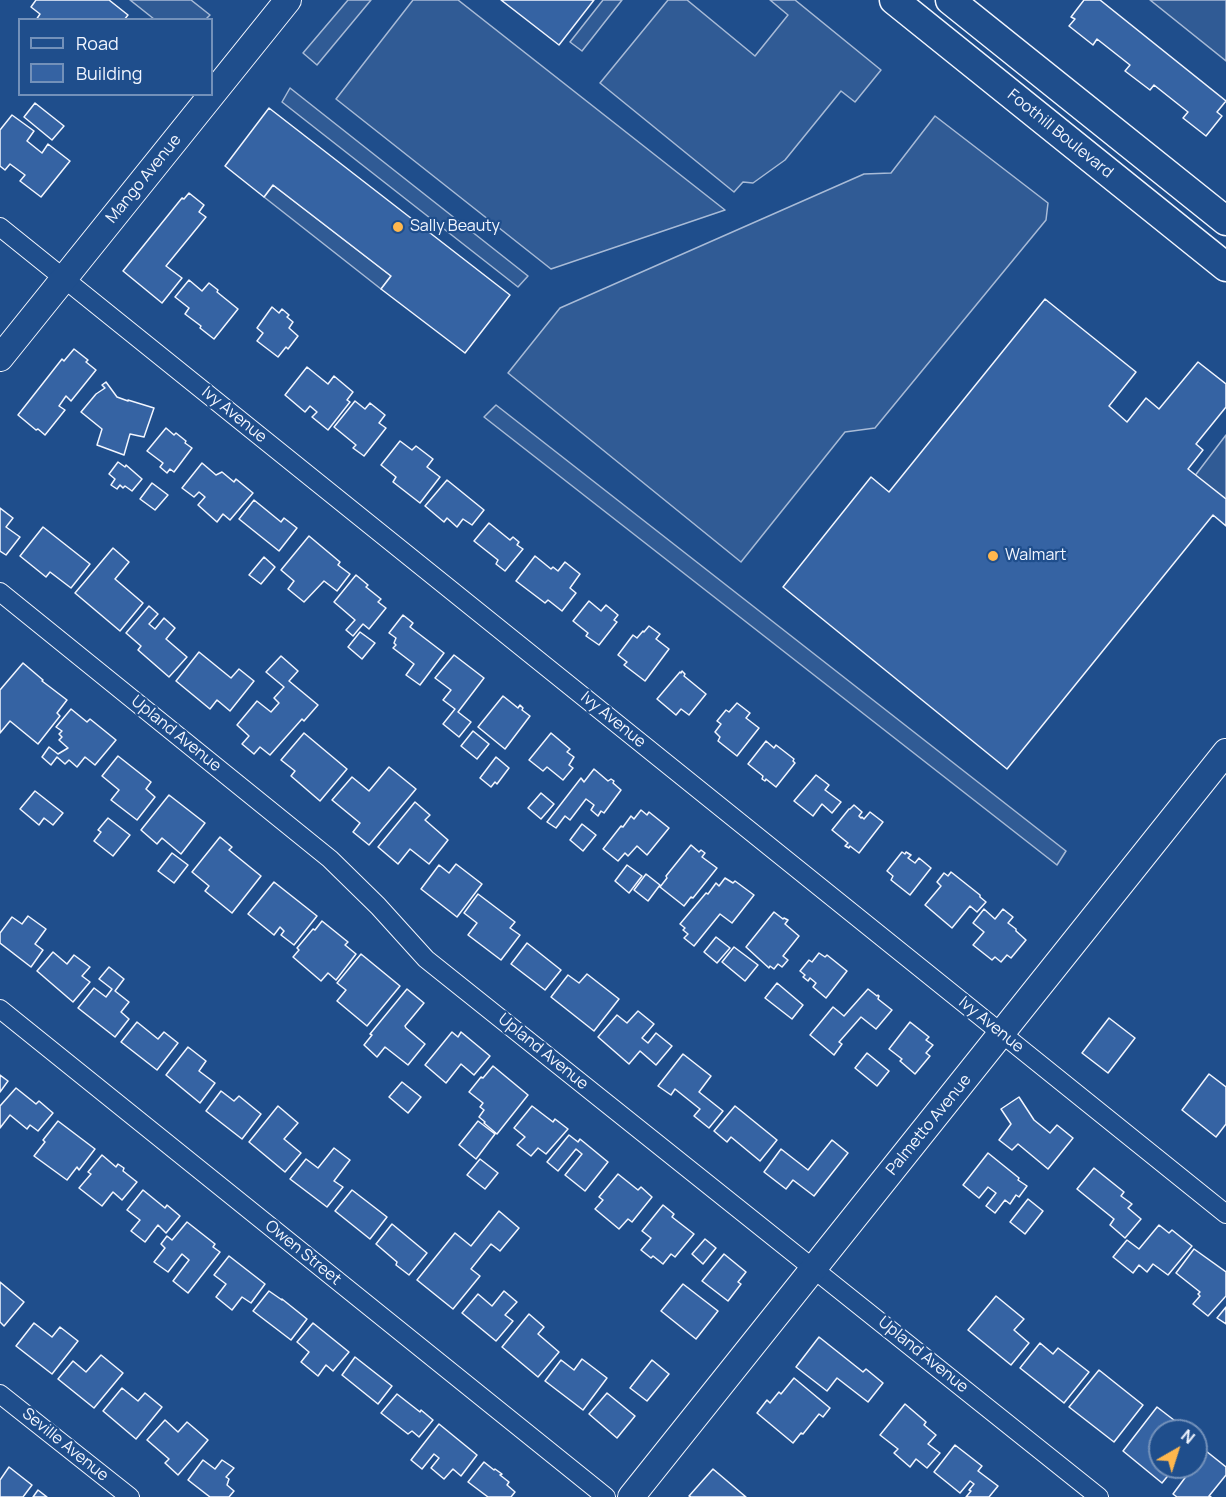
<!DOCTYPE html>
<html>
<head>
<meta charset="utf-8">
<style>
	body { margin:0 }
	#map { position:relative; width:1226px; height:1497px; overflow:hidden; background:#1f4e8c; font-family:Manrope,sans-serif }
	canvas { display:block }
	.legend { position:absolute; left:18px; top:18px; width:195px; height:78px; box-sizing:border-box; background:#1f4e8c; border:2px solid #7391ba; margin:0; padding:8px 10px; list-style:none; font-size:18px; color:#f2f6ff }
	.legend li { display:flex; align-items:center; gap:12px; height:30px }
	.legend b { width:30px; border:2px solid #7391ba }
	.north { position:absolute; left:1148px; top:1419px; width:60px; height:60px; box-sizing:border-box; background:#1f4e8c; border:2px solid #7391ba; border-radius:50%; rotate:39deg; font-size:16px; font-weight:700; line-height:24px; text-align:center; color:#f2f6ff }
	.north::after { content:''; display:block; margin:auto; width:21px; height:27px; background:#ffb74d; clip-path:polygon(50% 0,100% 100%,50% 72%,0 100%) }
</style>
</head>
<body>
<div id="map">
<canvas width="1226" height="1497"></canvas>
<ul class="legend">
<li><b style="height:8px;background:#1f4e8c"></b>Road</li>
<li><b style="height:16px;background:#3563a3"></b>Building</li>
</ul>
<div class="north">N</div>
</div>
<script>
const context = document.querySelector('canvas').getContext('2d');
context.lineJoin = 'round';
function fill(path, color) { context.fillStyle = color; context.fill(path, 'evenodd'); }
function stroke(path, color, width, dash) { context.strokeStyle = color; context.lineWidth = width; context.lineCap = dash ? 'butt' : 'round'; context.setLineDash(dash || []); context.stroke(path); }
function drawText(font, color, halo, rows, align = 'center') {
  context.font = font + ' Manrope,sans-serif'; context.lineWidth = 4.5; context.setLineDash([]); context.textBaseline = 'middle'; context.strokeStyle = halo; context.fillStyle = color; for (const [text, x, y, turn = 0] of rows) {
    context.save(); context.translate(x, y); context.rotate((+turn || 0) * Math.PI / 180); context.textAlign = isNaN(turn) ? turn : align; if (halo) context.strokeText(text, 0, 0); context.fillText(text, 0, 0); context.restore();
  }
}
const parking = new Path2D(`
	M130,0h61l19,15 -4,4h-52z
	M348,0h23l-54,65 -14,-12z
	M413,0h45l267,210 -174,59 -215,-170z
	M603,0h19l-40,51 -12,-9z
	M668,0h19l68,56 33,-41 -18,-15h25l86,70 -26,32 -14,-11 -56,69 -32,23 -10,-1 -9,10 -134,-109z
	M1150,0h76v61z
	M290,88l238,188 -10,11 -236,-185z
	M935,116l113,87 -2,17 -171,208 -30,4 -104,130 -233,-189 52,-65 304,-134 27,-1z
	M273,185l118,91 -10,13 -117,-92z
	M496,405l570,446 -9,14 -573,-448z
	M1226,435v66l-32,-24z`);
const building = new Path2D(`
	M36,0h73l19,15 -4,5h-88l4,-6 -9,-7z
	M501,0h93l-35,45z
	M1084,0h16l126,101 -9,11 5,4 -16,20 -23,-18 5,-6 -34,-27 -4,5 -25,-19 5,-6 -33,-26 -4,6 -24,-19 6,-7 -4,-2z
	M35,103l29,23 -12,14 -28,-23z
	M269,108l241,187 -45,58 -84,-64 10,-13 -118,-91 -9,12 -39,-31z
	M12,115l22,16 -7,10 15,12 6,-9 22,17 -29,36 -21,-16 5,-6 -15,-11 -5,6 -5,-4v-36z
	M189,193l15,12 -5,7 7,5 -40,49 16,12 -20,25 -39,-32 59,-73 2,1z
	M189,280l13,11 7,-8 9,7 -1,2 21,17 -24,30 -14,-11 1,-2 -16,-12 4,-6 -14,-11z
	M1045,299l91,73 -27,34 18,16 19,-24 13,11 39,-47 28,22v23l-30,37 7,6 -15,19 38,30v27l-13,-11 -206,254 -224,-182 88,-110 18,15z
	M272,307l7,6 3,-4 7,6 -2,2 6,5 -4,6 9,8 -10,13 -2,-2 -8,10 -21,-16 6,-8 -6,-5z
	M74,349l14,11 -2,2 10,8 -25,31 -5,-5 -7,10 6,4 -20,25 -7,-6 -2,1 -18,-15 44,-56 2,2z
	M307,367l21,17 6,-8 19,16 -6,8 3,2 -22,28 -16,-13 5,-5 -7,-6 -5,6 -20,-17z
	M106,382l11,15 11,4v-1l26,8 -10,29 -14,-3 -6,21 -27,-10 5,-16 -21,-17 15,-18 9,-6 -3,-3z
	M355,401l10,8 5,-6 15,12 -6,8 7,5 -22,28 -11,-8 3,-3 -22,-18z
	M166,428l8,7 2,-2 10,8 -1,2 7,5 -18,24 -4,-3 -3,4 -7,-6 3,-4 -16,-12z
	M400,441l12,9 4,-4 17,13 -6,8 13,10 -20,26 -27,-21 3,-5 -15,-12z
	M118,462l7,5 1,-2 16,14 -10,12 -7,-5 -2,2 -3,-3 -3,4 -6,-4 4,-6 -6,-5z
	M202,463l14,12 6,-3 12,10 2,-3 17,14 -23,27 -7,-6 -6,8 -19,-17 7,-8 -6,-5 -5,5 -12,-9z
	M447,480l37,30 -12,15 -9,-6 -6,8 -10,-9 -3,4 -19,-16z
	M152,483l16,12 -13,15 -15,-11z
	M254,500l27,22 3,-4 13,10 -18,23 -40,-32z
	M0,508l13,10 -7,9 14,10 -14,18 -6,-4z
	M489,523l21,17 3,-3 6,5 -2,3 6,4 -18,22 -9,-7 2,-4 -24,-19z
	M43,527l47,37 -19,24 -21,-16 -4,5 -26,-21z
	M309,536l31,26 -2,3 12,9 -13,17 -13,-10 -20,21 -16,-13 6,-8 -13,-11z
	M113,548l16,14 -14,17 28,24 -23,28 -45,-38z
	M535,556l16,13 2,-2 5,4 7,-9 15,12 -10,14 6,5 -14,18 -14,-11 -3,3 -29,-22z
	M264,557l11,10 -14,17 -12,-9z
	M356,575l12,10 -2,2 15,12 -3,3 8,6 -17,21 -6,-5 -10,12 -7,-6 9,-10 -21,-18z
	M589,601l12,10 5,-6 12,10 -4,5 3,2 -18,23 -13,-9 2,-3 -15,-12z
	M149,606l9,8 -9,10 6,5 9,-11 11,10 -9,11 21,18 -18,20 -31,-27 3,-4 -15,-13z
	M403,615l10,8 -3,4 34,26 -24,32 -14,-10 8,-11 -21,-16 3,-3 -2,-2 2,-5 -7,-5z
	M649,626l11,8 -4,5 13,10 -24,32 -21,-16 3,-3 -9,-7 15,-20 4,3 6,-7 1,1z
	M360,632l15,11 -13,16 -14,-12z
	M199,652l32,26 8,-9 15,12 -24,30 -13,-11 -7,9 -34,-28z
	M454,655l30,23 -26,34 13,10 -12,15 -16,-13 12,-15 -12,-9 8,-10 -16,-12z
	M281,656l17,15 -9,10 29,24 -14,16 -2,-2 -32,36 -10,-8 -6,7 -12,-10 7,-8 -12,-11 20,-24 14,11 8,-9 -5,-5 10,-11 -18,-15z
	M23,663l20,17 -1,1 25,19 -10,13 3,3 -22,28 -28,-23 -10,12v-43z
	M682,671l3,3 -1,2 22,18 -17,21 -8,-6 -5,6 -19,-16 23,-27 1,1z
	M503,696l15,12 2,-3 3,3 -1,2 8,6 -25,33 -27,-22z
	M737,703l13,10 -4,5 13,10 -22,28 -19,-15 2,-4 -5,-5 6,-8 -4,-3 9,-11 3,2z
	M71,709l16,13 3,-3 26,21 -21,25 -10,-8 -8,10 -8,-7 -4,4 -8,-7 -6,8 -9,-8 7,-10 9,7 10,-6 -9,-8 3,-3 -3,-3 3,-3 -6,-4z
	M473,731l16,13 -12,15 -16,-13z
	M304,733l43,36 -27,32 -29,-25 4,-5 -14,-11z
	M551,733l19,16 -3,3 7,5 -5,8 4,3 -10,12 -16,-13 -4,4 -14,-11z
	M766,741l8,7 2,-3 18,14 -1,2 2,2 -19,24 -10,-8 -1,2 -3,-2 1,-3 -15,-12z
	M118,756l33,26 -5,7 9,8 -18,23 -26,-20 8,-10 -17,-14z
	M496,757l13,11 -12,16 -2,-2 -4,5 -11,-9z
	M389,767l27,22 -47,56 -16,-13 7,-9 -28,-23 20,-23 17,14z
	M594,769l14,12 3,-2 3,2 -1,2 8,7 -17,23 -3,-2 -3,5 -7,-6 3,-5 -8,-6 -16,21 -5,-4 -9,12 -9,-6 34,-44 3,4z
	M816,775l13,10 -4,5 16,12 -9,11 -10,-9 -9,12 -19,-15z
	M35,791l28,22 -10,12 -9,-7 -5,7 -19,-16z
	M541,793l13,11 -13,15 -13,-11z
	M169,795l36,28 -24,31 -19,-16 -5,6 -16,-14z
	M415,802l15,13 -5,5 23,20 -19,24 -19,-15 -12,15 -20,-17z
	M854,805l8,7 -3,4 2,2 1,-1 2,2 6,-7 13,10 -24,31 -9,-7 -1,2 -4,-2 3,-3 -16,-13 17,-21h1z
	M641,810l6,5 2,-3 20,16 -22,27 -10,-9 -9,10 -3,-3 -7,8 -15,-12 18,-23 2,1 8,-11 3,3z
	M108,818l22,17 -17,21 -19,-15 7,-9 -3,-2z
	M582,824l14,11 -13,16 -13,-11z
	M220,837l12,10 -3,3 32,26 -29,37 -27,-22 4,-5 -17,-14z
	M691,845l8,7 2,-2 4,3 -3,4 15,11 -24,30 -2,-1 -7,9 -24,-19 7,-9 -1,-2z
	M902,852l3,2 1,-2 5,3 -3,3 7,5 4,-5 12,10 -21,27 -19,-15 2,-4 -6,-5z
	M172,853l16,12 -14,18 -16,-12z
	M456,864l26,20 -25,33 -36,-28 18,-24 10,8z
	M627,865l15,11 -13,17 -14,-12z
	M951,872l29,23v2l6,5 -9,10 -7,-6 -18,22 -27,-23 16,-19 -4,-4 7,-9 4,3z
	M646,874l14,11 -12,16 -14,-11z
	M725,878l8,5 2,-2 19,14 -22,28 -12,-9 -26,32 -10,-8 4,-4 -5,-4 2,-2 -5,-4 26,-31 2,1 8,-11 3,3z
	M274,882l43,34 -23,29 -13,-10 3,-4 -4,-4 -6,8 -26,-21z
	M478,894l37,28 -5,6 10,7 -19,25 -33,-25 9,-12 -13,-10z
	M984,909l11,10 8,-10 10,8 -5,6 8,6v2l10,9 -15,18 -4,-3 -6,7 -6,-5 -3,3 -19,-15 11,-13 -11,-9z
	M774,912l9,7 1,-1 4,2 -3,4 14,12 -16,20 5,4 -6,7 -4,-3 -4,5 -4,-3 -1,2 -23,-21z
	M28,916l18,13 -11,15 8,6 -12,17 -31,-24v-10l12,-16 10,7z
	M322,921l26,21 -3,3 11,9 -20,26 -8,-7 -7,8 -28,-24 6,-7 -2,-2 16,-19 2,1z
	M716,937l14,11 -13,15 -13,-11z
	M527,943l34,27 -16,20 -34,-26z
	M734,947l24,18 -13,16 -23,-19z
	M53,952l14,12 7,-9 16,12 -8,9 8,6 -17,20 -36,-31z
	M819,953l6,4 2,-2 20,16 -21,27 -13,-11 3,-4 -6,-5 -2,3 -5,-4 2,-2 -5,-4 9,-11 3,2z
	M361,954l39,32 -33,40 -30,-25 9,-11 -9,-7z
	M109,967l15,12 -9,12 14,11 -8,10 8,7 -14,18 -37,-29 16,-20 12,9 6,-8 -13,-10z
	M587,974l32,25 -25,32 -43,-34 17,-22 11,8z
	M777,983l26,22 -11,14 -27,-21z
	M407,989l17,14 -19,23 1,2 19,16 -17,21 -23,-18 -8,10 -13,-12 8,-10 -2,-1z
	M868,989l9,7 1,-1 1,1 -1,3 14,11 -16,19 -15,-12 -22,25 3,2 -8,11 -24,-20 23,-28 11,9z
	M638,1011l16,13 -12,14 6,5 8,-10 16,13 -16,19 -16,-14 -11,13 -31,-27 19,-22 10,8z
	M1109,1018l26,20 -27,35 -26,-20z
	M137,1022l21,17 6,-7 14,11 -21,27 -36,-28z
	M910,1022l19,15 -3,3 7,5 -7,8 4,3 -15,18 -15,-13 2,-2 -13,-10z
	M452,1032l6,5 3,-5 29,24 -16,19 -13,-11 -15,19 -21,-18z
	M188,1047l18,14 -7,10 16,12 -15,20 -34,-28z
	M867,1053l22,18 -12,15 -22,-18z
	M683,1054l28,22 -12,16 24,19 -14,17 -15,-12 6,-7 -25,-20 -4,6 -13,-9z
	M493,1066l35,29 -31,39 -13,-11 1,-1 -6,-5 5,-7 -4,-3 3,-4 -14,-11 12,-15 2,1z
	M1209,1074l17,13v37l-10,13 -34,-27z
	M0,1075l8,6 -8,11z
	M402,1082l19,15 -13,16 -19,-16z
	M16,1088l20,16 3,-3 14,12 -15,18 -8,-6 -3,4 -17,-14 -10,13v-22z
	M221,1091l13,10 5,-5 22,18 -19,25 -36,-28z
	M1019,1097l15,23 16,13 7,-8 16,13 -25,31 -30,-25 -6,6 -13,-10 12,-16 -10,-15z
	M278,1106l20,17 -14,16 17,14 -16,19 -36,-30z
	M532,1106l21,16 2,-3 13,10 -22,25 -8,-6 -7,8 -14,-11 8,-8 -11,-9z
	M735,1106l42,34 -17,21 -29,-24 -4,5 -13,-11z
	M58,1121l37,28 -16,21 -2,-3 -10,13 -33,-24 11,-14 -2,-2z
	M478,1121l17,13 -19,25 -17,-14z
	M569,1135l9,7 2,-3 28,23 -23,29 -20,-16 17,-21 -6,-5 -18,22 -11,-9z
	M832,1140l16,13 -34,43 -21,-16 -7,9 -22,-17 17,-23 27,21z
	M334,1148l16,12 -16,21 9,6 -16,20 -37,-28 16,-20 12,9z
	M988,1153l31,25 -1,2 9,6 -8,11 -3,-2 -6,9 -5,-4 -10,13 -9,-7 10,-13 -8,-6 -9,11 -16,-13z
	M102,1155l14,12 2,-3 6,4 -1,3 14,11 -15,18 -9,-8 -11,14 -23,-18 12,-14 -3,-2z
	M480,1159l18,14 -13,16 -18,-14z
	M1094,1168l30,24 -3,4 11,8 -4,4 13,11 -16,19 -15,-13 4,-6 -37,-30z
	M618,1174l20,16 3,-3 11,10 -20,25 -4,-3 -9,10 -24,-20 8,-9 -4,-3z
	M143,1190l22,18 2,-3 13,11 -14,17 -8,-8 -13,17 -14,-11 9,-11 -13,-10z
	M352,1190l35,27 -17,22 -35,-28z
	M1028,1199l15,12 -18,23 -15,-12z
	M663,1205l11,9 -2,3 22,17 -19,23 -4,-3 -8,10 -10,-8 -2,2 -10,-8 10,-12 -9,-7z
	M499,1211l20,17 -19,23 -9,-7 -20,25 9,7 -27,33 -36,-29 38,-47 16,13z
	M187,1222l28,22 -2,3 7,5 -32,41 -15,-12 16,-21 -7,-6 -14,18 -14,-10 11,-14 -4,-4 6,-8 5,4z
	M392,1224l35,29 -18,22 -13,-10 1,-3 -21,-18z
	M1159,1225l10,8 3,-3 20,16 -24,29 -15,-11 -6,8 -8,-7 -6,8 -20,-16 14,-17 12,9z
	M705,1239l11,9 -13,16 -11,-10z
	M1194,1249l32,23v24l-18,20 -15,-12 7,-8 -2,-2 2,-2 -24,-19z
	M724,1254l22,18 -8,10 3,2 -13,17 -26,-20z
	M229,1256l36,28 -14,19 -9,-6 -10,13 -16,-13 10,-13 -12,-9z
	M0,1282l24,20 -20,24 -4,-4z
	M683,1284l35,27 -22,28 -35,-28z
	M269,1291l13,9v-1l25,20 -16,21 -38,-29z
	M504,1291l13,11 -12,13 8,6 -17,20 -34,-28 16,-19 14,12z
	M996,1296l28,23 -10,11 15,13 -18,22 -43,-35z
	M1226,1307v17l-9,-6z
	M529,1314l15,13 -6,7 21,18 -21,25 -36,-30z
	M34,1323l18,14 8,-10 18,14 -26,33 -36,-28z
	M313,1323l36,29 -16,19 -7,-6 -8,11 -17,-14 8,-10 -12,-10z
	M819,1337l44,35 3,-3 17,14 -15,19 -31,-24 -10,13 -31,-24z
	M1040,1343l13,11 5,-6 31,24 -25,31 -44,-35z
	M101,1355l22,18 -29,35 -36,-29 15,-18 13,11z
	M355,1357l37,29 -14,18 -36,-29z
	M582,1359l25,19 -24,32 -38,-29 16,-21 13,10z
	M652,1360l17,14 -22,27 -17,-13z
	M1099,1370l44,35 -29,37 -45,-35z
	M794,1378l36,30 -7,9 -4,-3 -16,20 -2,-1 -8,10 -36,-30 10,-13 3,3 9,-11 2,2z
	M122,1388l16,13 7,-8 17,14 -26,32 -33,-28z
	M607,1393l28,23 -18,22 -28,-24z
	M397,1394l23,18 1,-2 12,10 -14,17 -7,-6 -4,3 -27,-21z
	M905,1404l21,18 -2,3 12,10 -8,9 12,9 -13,15 -11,-9 -6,8 -16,-14 4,-4 -18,-14z
	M1157,1407l26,20 -3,4h-20v36h15l-13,16 -39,-32z
	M165,1420l13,12 9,-10 21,18 -30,35 -13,-12 4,-4 -22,-19z
	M439,1424l38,31 -16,21 -8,-7 -9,10 -13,-11 8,-10 -5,-4 -12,15 -11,-9z
	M955,1445l27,21 -4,5 20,15 -9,11h-23l5,-6 -2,-1 5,-6 -4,-3 -10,12 -26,-21z
	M1206,1451l20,16v8l-17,21 2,1h-34l-4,-3 20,-27h3v-3z
	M203,1460l12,9 7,-9 12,8 -8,9 3,2 -2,6 7,6 -5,6h-19l-22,-17z
	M484,1462l10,8 1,-1 7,5 -2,1 9,7 -2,3 8,7 -4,5h-23l-20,-15z
	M9,1467l23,18 -9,12h-23v-17z
	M713,1469l33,28h-55l-2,-1z
	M38,1490l9,7h-14z`);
const street = new Path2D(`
	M0,227l1226,987
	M0,592l330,267 48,47 48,53 673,538
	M0,1009l606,488
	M0,1394l130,103`);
const secondary = new Path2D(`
	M0,358l288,-358
	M631,1497l595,-745`);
const primary = new Path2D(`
	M894,0l332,267
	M950,0l276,221`);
const markers = [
	[398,227,6,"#ffb74d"],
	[993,556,6,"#ffb74d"]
];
const streetNames = [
	["Foothill Boulevard",1060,134,39],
	["Mango Avenue",144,179,-51],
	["Ivy Avenue",234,415,39],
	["Ivy Avenue",613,720,39],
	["Upland Avenue",176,734,39],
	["Ivy Avenue",991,1025,39],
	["Upland Avenue",543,1052,39],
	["Palmetto Avenue",929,1125,-51],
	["Owen Street",303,1253,39],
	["Upland Avenue",923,1355,39],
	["Seville Avenue",65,1445,39]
];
const poiNames = [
	["Sally Beauty",410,227],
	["Walmart",1005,556]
];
fill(parking, '#305b95');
stroke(parking, '#a8bbd7', 1.5);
fill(building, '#3563a3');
stroke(building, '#f2f6ff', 1.5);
stroke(street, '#f2f6ff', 20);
stroke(secondary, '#f2f6ff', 28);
stroke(primary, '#f2f6ff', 31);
stroke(street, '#1f4e8c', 18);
stroke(secondary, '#1f4e8c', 26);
stroke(primary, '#1f4e8c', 28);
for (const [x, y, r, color] of markers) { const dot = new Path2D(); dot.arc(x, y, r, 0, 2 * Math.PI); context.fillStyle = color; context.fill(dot); stroke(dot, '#1f4e8c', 2); }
drawText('16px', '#f2f6ff', '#1f4e8c', streetNames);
drawText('16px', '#f2f6ff', '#1f4e8c', poiNames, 'left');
</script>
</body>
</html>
